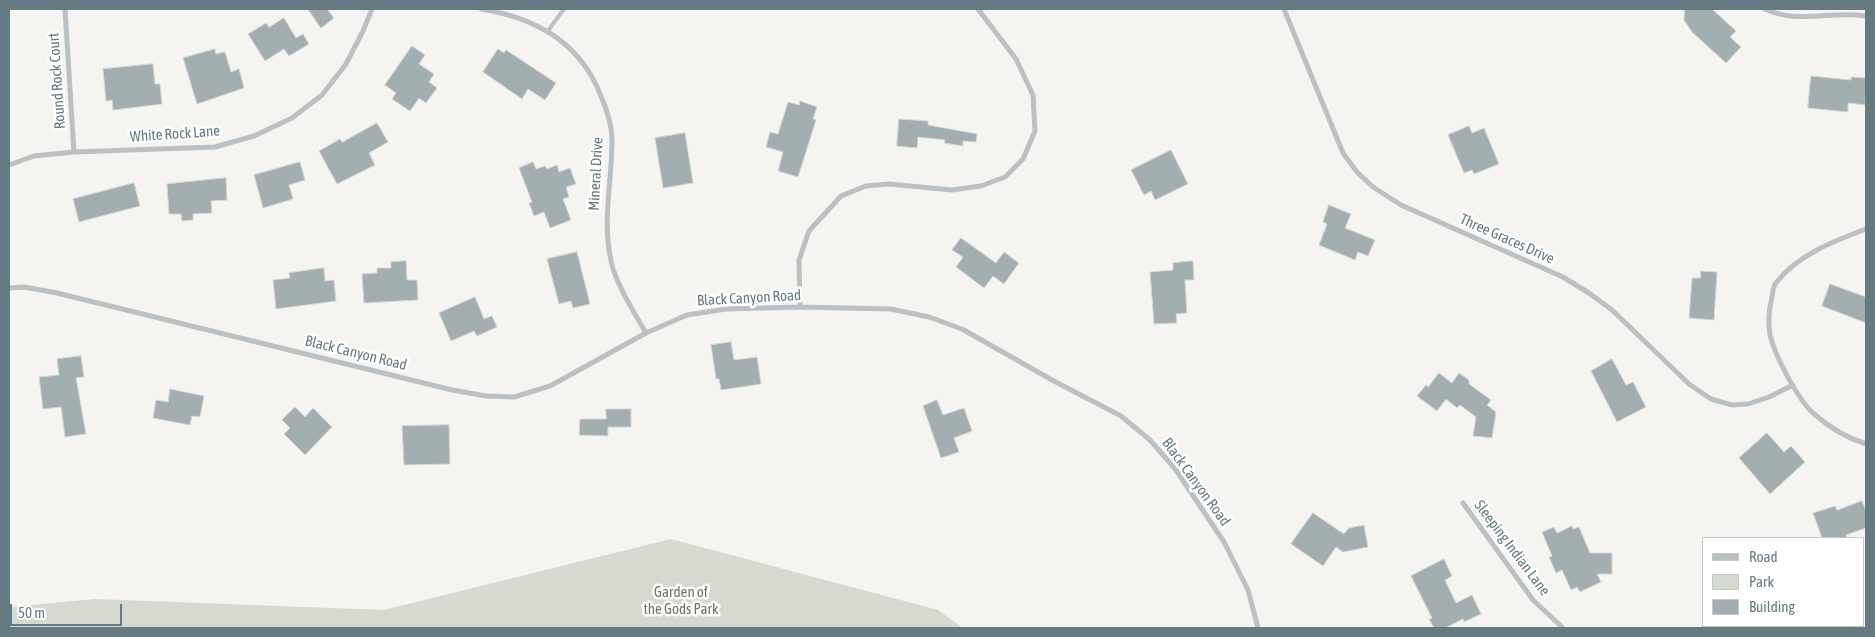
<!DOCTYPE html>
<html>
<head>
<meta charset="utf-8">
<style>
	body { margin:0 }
	#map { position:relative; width:1875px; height:637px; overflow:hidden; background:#f5f4f1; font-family:"Asap Condensed",sans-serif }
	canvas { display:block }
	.frame { position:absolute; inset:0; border:10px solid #657a81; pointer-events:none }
	.legend { position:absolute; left:1702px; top:537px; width:162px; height:90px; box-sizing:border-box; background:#fff; border:1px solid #c1cacd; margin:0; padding:6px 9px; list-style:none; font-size:15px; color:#657a81 }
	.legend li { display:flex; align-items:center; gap:10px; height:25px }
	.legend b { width:25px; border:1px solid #c1cacd }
	.scale { position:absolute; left:10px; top:604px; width:112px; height:22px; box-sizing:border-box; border:2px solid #657a81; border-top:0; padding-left:6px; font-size:15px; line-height:18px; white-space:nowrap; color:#657a81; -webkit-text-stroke:4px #fff; paint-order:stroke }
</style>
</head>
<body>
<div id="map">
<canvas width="1875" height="637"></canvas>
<div class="frame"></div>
<ul class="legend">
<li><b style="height:6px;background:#bbc1c3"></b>Road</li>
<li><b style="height:14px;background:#d5d9d0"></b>Park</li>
<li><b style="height:14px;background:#a3aeb1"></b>Building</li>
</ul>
<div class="scale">50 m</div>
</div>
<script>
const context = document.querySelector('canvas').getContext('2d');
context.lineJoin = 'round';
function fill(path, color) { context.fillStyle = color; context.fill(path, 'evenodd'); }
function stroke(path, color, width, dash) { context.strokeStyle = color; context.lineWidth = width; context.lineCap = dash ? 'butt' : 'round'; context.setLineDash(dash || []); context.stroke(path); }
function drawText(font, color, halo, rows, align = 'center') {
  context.font = font + ' "Asap Condensed",sans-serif'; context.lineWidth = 5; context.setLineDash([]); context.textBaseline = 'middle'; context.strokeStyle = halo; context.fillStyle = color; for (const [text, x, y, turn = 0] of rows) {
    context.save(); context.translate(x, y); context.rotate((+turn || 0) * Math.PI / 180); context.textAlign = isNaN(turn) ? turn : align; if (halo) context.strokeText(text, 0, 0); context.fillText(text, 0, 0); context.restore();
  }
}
const green = new Path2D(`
	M671,539l267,71 25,18h-954v-21l87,-8 288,11z`);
const building = new Path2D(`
	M308,9h19l7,9 -13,10z
	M1685,9h27l24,22 -6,6 11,10 -15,16 -34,-31 -8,-12z
	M284,18l12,20 7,-4 6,10 -20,12 -5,-7 -19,12 -17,-27 18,-11 3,4z
	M412,46l13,9 -6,9 15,10 -5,8 8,6 -11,15 -7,-5 -9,13 -18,-12 4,-6 -11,-8z
	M215,49l1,5 9,-2 6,20 8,-3 5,19 -47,16 -14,-46z
	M498,49l6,4 2,-3 50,33 -11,17 -17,-11 -6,10 -39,-27z
	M153,64l2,20h5l2,20 -49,6 -1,-10 -6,1 -3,-32z
	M1811,76l40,4v-3l15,1 -1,27 -17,-2v9l-40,-4z
	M800,101l17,6 -4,12 3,1 -18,57 -20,-6 5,-19 -17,-5 4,-15 8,2 10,-32 11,3z
	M899,119l29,2v4l49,9 -1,8 -13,-1v5l-19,-3 1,-3 -27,-3 -1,11 -20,-2z
	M377,123l11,19 -19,11 6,12 -38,19 -18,-33 21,-12 2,3z
	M1469,126l3,7 12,-5 15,36 -25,10 -2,-4 -8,3 -16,-38z
	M685,133l8,50 -30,5 -8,-50z
	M1171,150l17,34 -33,16 -4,-9 -7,4 -13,-25z
	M300,162l5,18 -16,5 4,14 -30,9 -9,-33z
	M533,162l3,7 9,-3 2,3 10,-4 2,7 11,-4 6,16 -10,3 3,10 -6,2 8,21 -21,8 -6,-16 -10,4 -5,-13 3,-1 -13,-34z
	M226,178l1,22 -16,1 1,12 -19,1v6l-11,1 -1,-7h-12l-2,-30z
	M134,183l6,23 -61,16 -6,-23z
	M1329,205l22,9 -6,14 30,12 -7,16 -10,-4 -3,8 -36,-15 8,-21 -4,-2z
	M961,238l35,25 8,-11 15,11 -15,21 -11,-8 -9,12 -28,-21 7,-10 -11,-7z
	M577,252l13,52 -17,4 -2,-7 -12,3 -12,-45z
	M406,261l1,19h10l1,20 -54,3 -2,-29 15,-1v-5h14v-6z
	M1193,261l1,19h-9l2,33 -11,1 1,9 -23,1 -4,-52 23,-2v-7z
	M324,268l1,13 9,-1 2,21 -60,8 -3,-29 17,-2 -1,-5z
	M1701,271l16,1 -3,48 -25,-2 3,-40h8z
	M1830,284l36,13v26l-44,-17z
	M475,297l9,22 8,-3 5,11 -20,9 -3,-5 -23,10 -12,-28z
	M731,342l3,18 23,-3 4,27 -40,6 -2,-11h-3l-5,-34z
	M81,356l3,21 -8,1 10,56 -21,3 -4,-30 -18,2 -4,-32 20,-2 -2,-16z
	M1612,359l14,26 7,-3 13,25 -29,15 -26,-51z
	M1439,373l13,10 7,-10 10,7v4l22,16 -4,5 9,7 -4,26 -19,-2 3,-19 -16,-12 -3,3 -11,-9 -9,12 -20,-15 9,-11 2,2z
	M170,389l34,7 -4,21 -8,-1 -2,9 -37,-7 3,-18 12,2z
	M937,400l6,15 21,-7 8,23 -18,7 5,14 -18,6 -18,-52z
	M295,407l10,10 8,-9 19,19 -27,28 -21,-21 6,-6 -8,-8z
	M606,409h25v18h-23v9l-29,-1 1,-16h26z
	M449,425l1,39 -46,1 -2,-39z
	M1767,433l17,19 7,-6 14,16 -35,32 -31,-36z
	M1862,501l4,10v17l-20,7 1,3h-25l-9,-25 22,-7 2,4z
	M1313,513l31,21 5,-6 15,-3 4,22 -25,5 -7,-5 -13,19 -32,-22z
	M1572,526l1,3 6,-2 11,26h22v21h-15l4,8 -21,10 -3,-5 -6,3 -9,-20 -6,3 -7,-16 3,-1 -10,-24 12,-5 3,6z
	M1444,559l8,17 -7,4 11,23 16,-8 9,19 -17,8 -1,-3 -18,9h-11l-5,-9 3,-1 -21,-42z`);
const lane = new Path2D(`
	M547,32l17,-23`);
const street = new Path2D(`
	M65,9l9,143
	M481,9c55,9 99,33 120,87 6,14 11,28 11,44 0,42 -10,79 -1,121 4,21 24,53 35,72
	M1284,9l59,144 14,19 16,15 28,18 162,72 26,16 23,17 77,74 22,15 21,6 16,-1 21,-7 24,-12
	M1765,9c34,16 66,1 101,7
	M9,165l25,-9 40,-4 141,-5 39,-11 38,-18 30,-23 24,-31 17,-33 9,-22
	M1866,229c-32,12 -69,26 -90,54 -3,3 -3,9 -4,14 -3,12 -4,26 -2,38 5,21 28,65 44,79 15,13 33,24 52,30
	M9,288l15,-1 33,6 395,97 34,6 28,1 36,-11 96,-53 41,-18 39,-6 74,-2 91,2 38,8 33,12 90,51 69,36 29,24 26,30 48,72 24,48 10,38
	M800,307l-1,-47 10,-29 32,-35 25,-10 23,-2 63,6 29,-4 24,-9 18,-18 12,-28 -2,-36 -17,-36 -38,-50
	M1463,503l70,97 30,28`);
const streetNames = [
	["Round Rock Court",57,81,-94],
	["White Rock Lane",175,134,-4],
	["Mineral Drive",596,174,-87],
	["Three Graces Drive",1507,239,24],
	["Black Canyon Road",749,298,-3],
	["Black Canyon Road",356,353,14],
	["Black Canyon Road",1196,482,54],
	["Sleeping Indian Lane",1512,548,53]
];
const parkNames = [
	["Garden of",681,592],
	["the Gods Park",681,609]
];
fill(green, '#d5d9d0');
fill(building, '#a3aeb1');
stroke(building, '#d6d6d4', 1);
stroke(lane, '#bbc1c3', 4);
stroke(street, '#bbc1c3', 5);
drawText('15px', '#657a81', '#fff', streetNames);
drawText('15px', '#6c7864', '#fff', parkNames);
</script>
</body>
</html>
